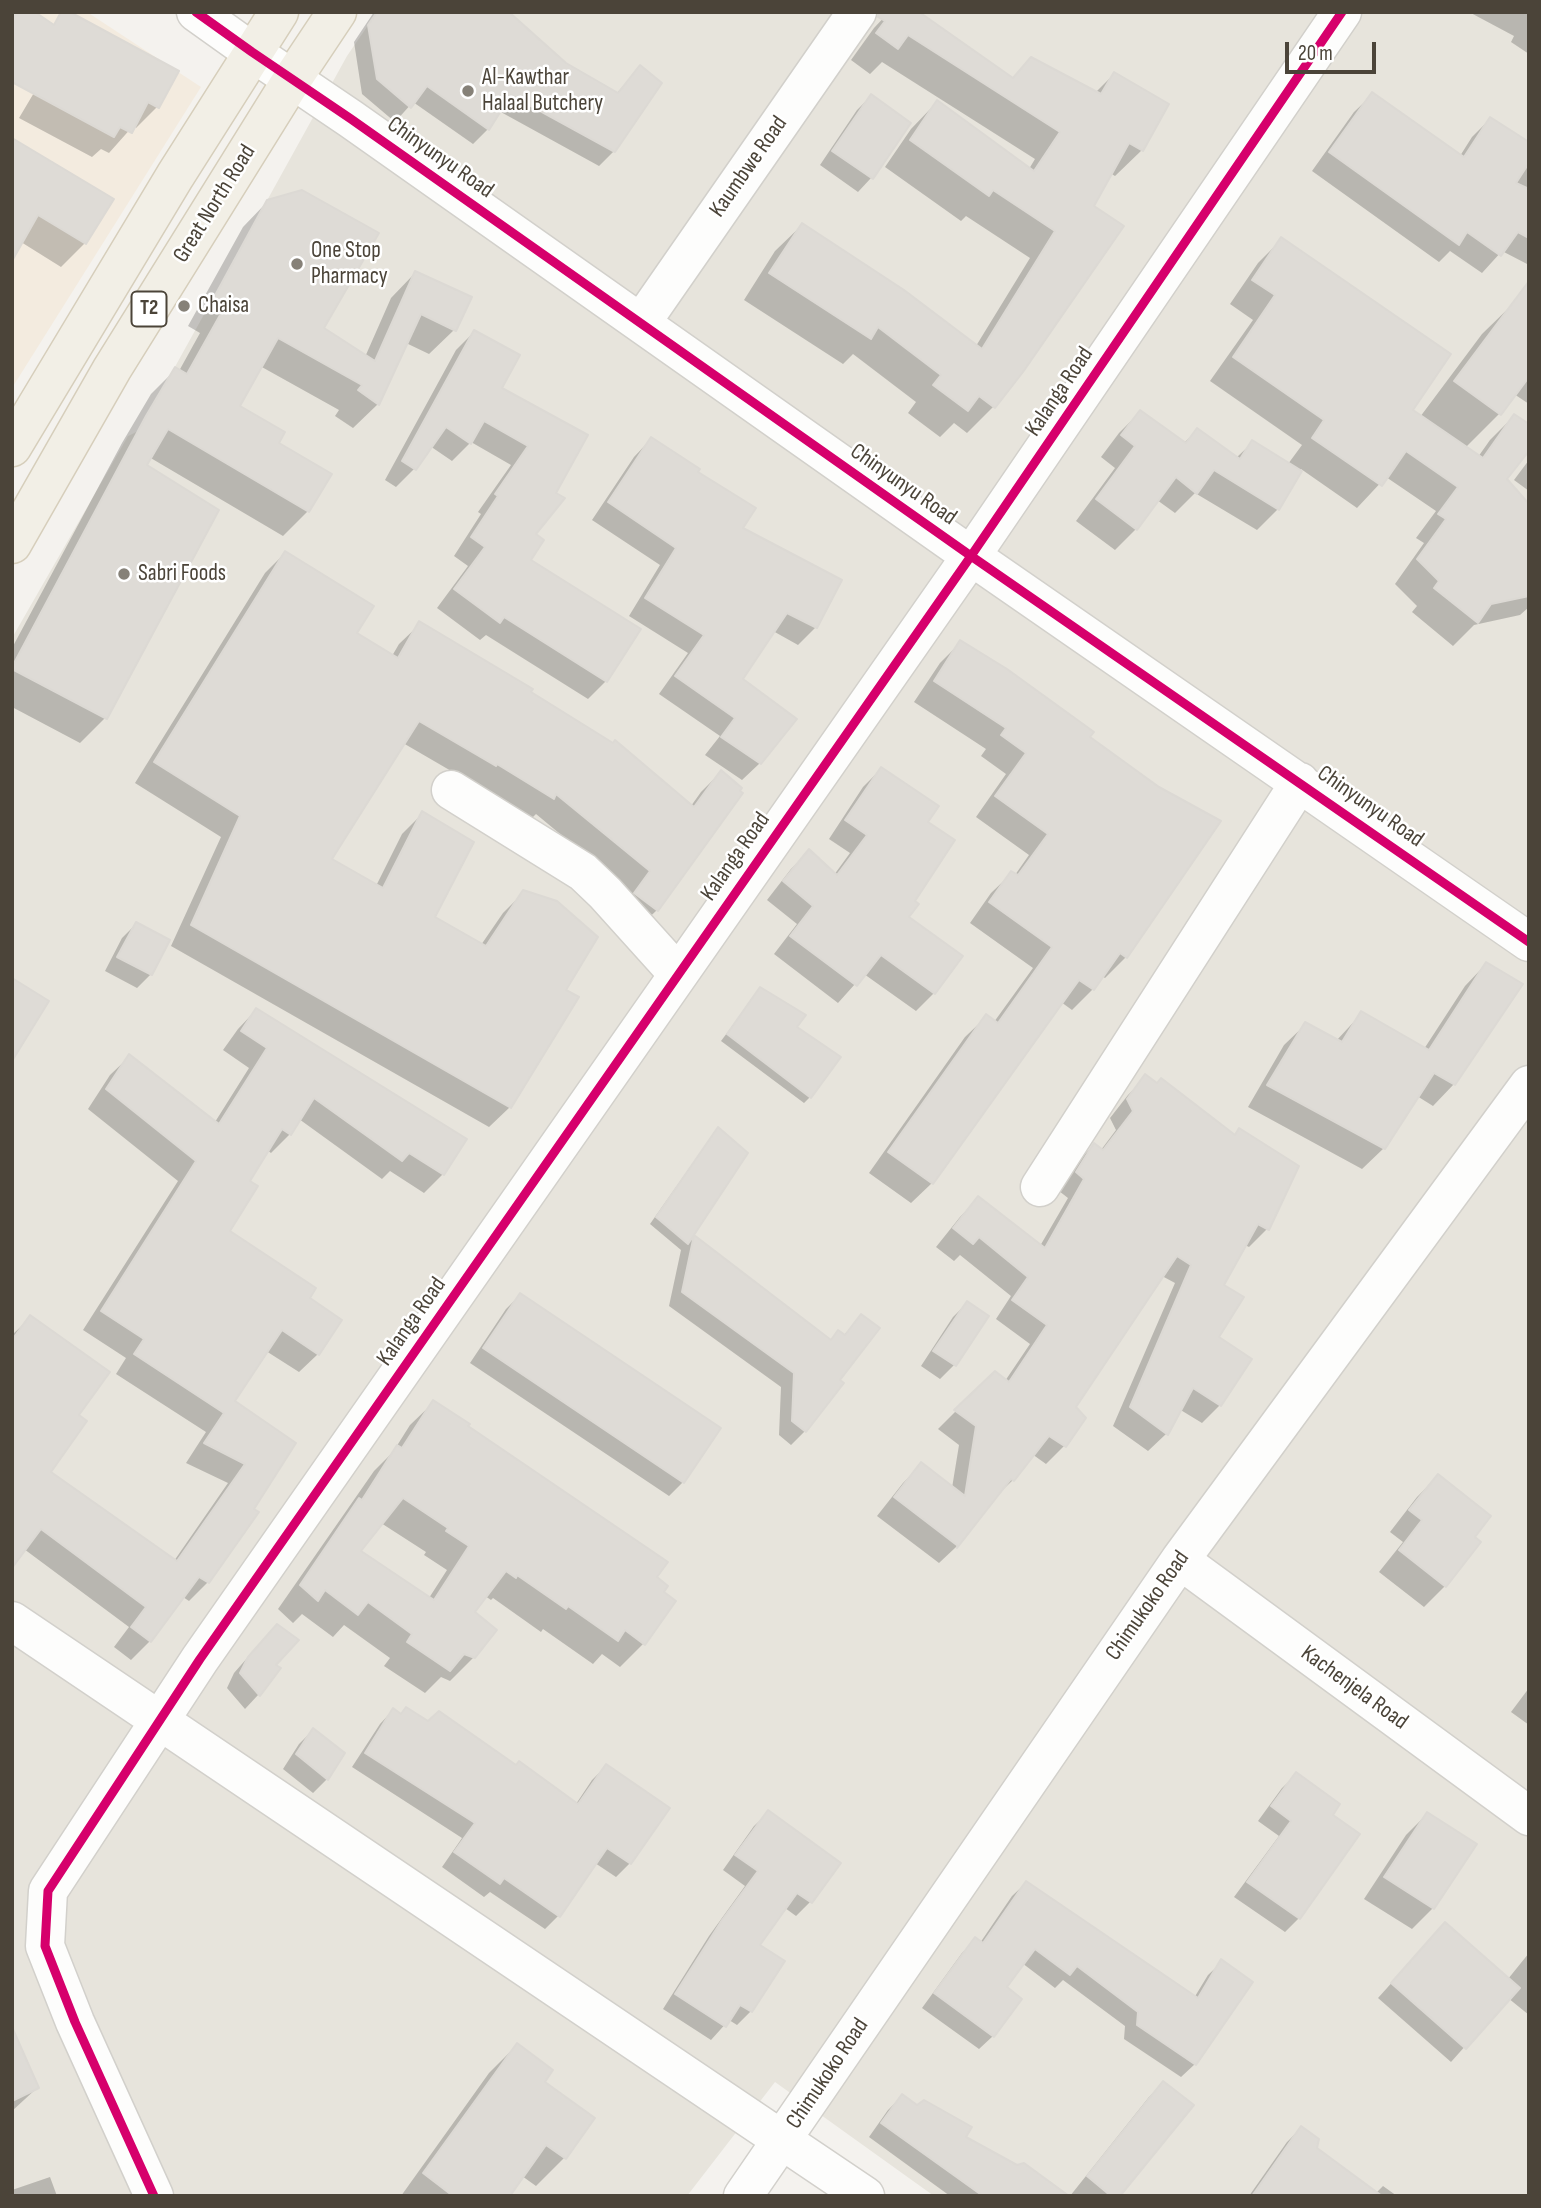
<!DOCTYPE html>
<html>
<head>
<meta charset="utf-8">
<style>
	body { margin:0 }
	#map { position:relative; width:1541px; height:2208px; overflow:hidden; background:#f4f2ee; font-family:"Sofia Sans Condensed",sans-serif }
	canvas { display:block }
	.frame { position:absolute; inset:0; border:14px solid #4b4439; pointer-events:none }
	.scale { position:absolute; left:1285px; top:42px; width:91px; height:32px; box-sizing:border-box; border:4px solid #4b4439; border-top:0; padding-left:9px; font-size:21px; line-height:24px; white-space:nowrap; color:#4b4439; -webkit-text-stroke:5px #fff; paint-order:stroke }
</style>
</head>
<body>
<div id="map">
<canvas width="1541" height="2208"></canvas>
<div class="frame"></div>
<div class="scale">20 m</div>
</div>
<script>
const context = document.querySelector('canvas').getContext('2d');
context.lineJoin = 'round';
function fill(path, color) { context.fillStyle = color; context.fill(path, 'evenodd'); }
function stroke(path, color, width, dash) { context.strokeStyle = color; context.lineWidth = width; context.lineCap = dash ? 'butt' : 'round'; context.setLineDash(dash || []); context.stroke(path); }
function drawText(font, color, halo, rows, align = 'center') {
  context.font = font + ' "Sofia Sans Condensed",sans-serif'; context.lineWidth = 5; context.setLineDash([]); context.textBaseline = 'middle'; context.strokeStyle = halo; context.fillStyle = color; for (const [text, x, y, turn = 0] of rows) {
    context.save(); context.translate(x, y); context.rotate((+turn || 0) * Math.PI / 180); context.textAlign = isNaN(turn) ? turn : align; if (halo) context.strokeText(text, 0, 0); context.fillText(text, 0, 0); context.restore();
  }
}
const residential = new Path2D(`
	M377,12h1152v2184h-595l-159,-114 -88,114h-675v-1558l116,-202 12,-6 207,-374z`);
const commercial = new Path2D(`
	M12,12h75l114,75 -189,301z`);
const shadow = new Path2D(`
	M374,12h90l101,52 51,30 24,-26 -26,83 -15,15 -100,-55 -11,18 -15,15 -60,-42 -18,20 -33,-28 -8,-52z
	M889,12l123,67 20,-20 63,34 19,-19 28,76 -27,26 -5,-3 -19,33 -70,165 -28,36 -26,26 -13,-10 -14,14 -32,-24 8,-11 -63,-48 -10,10 -99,-64 31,-49 27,-26 174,121 54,-88 -64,-42 -5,5 -76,-54 26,-38 26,-27 92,67 6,-10 -153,-97 -12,12 -19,-14 23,-32z
	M1469,12h60v42l-18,-12 3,-6z
	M63,44l94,63 -21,21 -3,-2 -24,27 -8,-4 -9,8 -73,-39z
	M1373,94l87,62 12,-19 18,-18 39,25v121l-27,-14 -20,22 -32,-22 -11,11 -127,-91 42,-59z
	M871,96l37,28 -37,54 -13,14 -38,-27 37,-55z
	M12,142l73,101 -24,24 -40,-25z
	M268,201l54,128 43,28 26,-59 24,-25 39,57 -25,24 -23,-11 -28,61 -25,24 -18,-12 4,-6 -79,-44 -22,40 38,37 32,68 -25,25 -134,-79 -4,8 72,45 -112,208 -25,25 -68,-36v-59l110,-205 29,-49 25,-25 3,2 21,-38 -12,-7 55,-99z
	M1282,239l128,171 10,7 62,-83 35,-34 12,9v95l-15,-10 -15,20 -34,34 13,9 12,-17 24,-24 -9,63 24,27v101l-9,8 -46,10 -21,21 -41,-34 5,-6 -22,-22 29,-41 -8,-5 20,-27 -50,-34 -29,31 -56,-39 -23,40 -21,21 -62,-37 -20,20 -18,-13 -21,29 -21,21 -39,-29 39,-53 -14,-11 18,-24 21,-21 43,32 14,-14 39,28 17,-16 35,22 14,-19 -92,-64 43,-61 -23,-16 28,-41z
	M474,332l26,57 85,47 -52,99 -4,25 77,121 -18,18 -102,-64 -6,5 -43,-32 31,-42 -14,-10 27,-42 -3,-2 33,-47 -40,-23 -19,19 -22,-15 -16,23 -18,18 -11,-7 71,-130z
	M651,439l45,34 120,154 -18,18 -25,-14 -32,49 19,83 -18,17 -37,-25 15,-19 -61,-42 29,-41 -59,-37 31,-51 -68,-45 42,-63z
	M1529,460v31l-15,-11z
	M285,553l70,81 37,22 7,-12 21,-20 109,69 162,113 10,-14 20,-20 19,22 -83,116 -21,20 -21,-16 15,-22 -94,-78 -4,4 -129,-75 -74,117 47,26 26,-52 21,-21 9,104 49,28 22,-32 21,-21 39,99 -53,116 -21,20 -318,-181 50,-109 -86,-54 130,-210z
	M961,642l197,146 60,34 -92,135 -21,21 -3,-2 -9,13 -21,21 -11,-8 -129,181 -21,20 -42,-30 96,-136 21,-20 8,5 39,-54 -63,-45 21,-30 21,-20 3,2 14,-20 -53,-38 30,-43 -25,-18 5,-7 -72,-47 26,-39z
	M881,769l44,54 -13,78 -5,16 27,76 -18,18 -52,-37 -26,29 -64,-49 23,-30 -30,-24 24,-31 18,-17 25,23 16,-22 -21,-14 34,-52z
	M136,924l15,50 -14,14 -32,-17 17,-33z
	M1486,964l-32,120 -21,22 -16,-10 -33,52 -22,21 -114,-62 36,-62 22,-21 30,17 26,-28 62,36 41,-63z
	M760,989l34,39 16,69 -6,6 -83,-62z
	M256,1010l187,164 -19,19 -34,-22 -8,8 -83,-60 -9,15 -19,19 -4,-3 -20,31 -19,51 79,67 11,55 -19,18 -33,-21 -33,51 61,41 -43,66 5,4 -48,69 -19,19 -6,-4 -33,44 -19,19 -17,-13 15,-20 -105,-78 -12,14v-228l18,-17 47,97 -28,57 125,89 54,-78 -42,-20 20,-31 -90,-58 10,-16 -43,-28 95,-149 -90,-72 22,-34 19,-18 86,65 34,-54 -26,-18 15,-21z
	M1146,1077l87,59 6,-6 58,37 -30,62 -18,18 -4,-2 -23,40 -6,53 34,21 -30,46 -18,18 -23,-14 -13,25 -18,17 -35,-25 62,-143 -13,-7 -88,131 10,11 -20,28 -18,18 -14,-10 -19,26 -19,18 -38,49 -17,16 -62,-47 26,-33 18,-18 31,23 7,-43 -21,-16 18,-18 49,-30 25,-37 -34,-25 15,-23 -51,-41 -6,6 -18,-14 24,-30 18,-18 62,47 28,-48 -9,-7 17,-28 18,-18 7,5 15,-20 -6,-12 18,-23z
	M712,1136l-23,106 5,-5 135,104 9,-9 5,4 19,-20 -24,64 -33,51 -14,14 -12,-10 2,-48 -112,-81 12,-56 -31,-26z
	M520,1295l163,187 -14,14 -199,-133 36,-54z
	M967,1303l-13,62 -14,14 -19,-13 32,-49z
	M434,1402l220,176 -11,66 -23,23 -18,-13 -9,10 -50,-35 -2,3 -48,-34 -2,2 -6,-4 -13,16 2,45 -24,24 -9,-4 -16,16 -41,-27 6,-8 -46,-33 -11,12 -31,-23 -9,9 -15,-14 96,-138 19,-19 17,-27zM381,1523l45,29 -2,3 23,15 -18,28 -70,-47z
	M1438,1476l34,61 7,6 -34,43 -21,21 -45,-35 24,-30 -13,-10 27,-35z
	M263,1640l10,26 5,2 -20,27 -13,14 -18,-21 7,-15z
	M1529,1688v37l-18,-13z
	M393,1710l7,5 116,52 60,37 16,-24 14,-14 24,97 -14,14 -21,-14 -36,52 -14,14 -55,-37 -6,5 -42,-30 20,-29 -110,-71 28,-43z
	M313,1730l30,24 -16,25 -14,14 -30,-24 16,-25z
	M1296,1775l34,40 28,20 -59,83 -14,14 -51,-35 45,-61 -21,-15 24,-33z
	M768,1813l70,50 -28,39 -14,14 -11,-8 -27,38 -7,65 -14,14 -8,-5 -18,20 -48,-31 46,-73 36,-50 -22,-16 31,-44z
	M1427,1814l6,94 -21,21 -48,-30 42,-64z
	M1026,1883l168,115 14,-23 14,-13 -27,102 -14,13 -57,-38 1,-13 -62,-46 -8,8 -33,-25 -18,25 -11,48 -14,13 -57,-41 40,-55 13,-13 5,3 32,-47z
	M1432,1938l76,41 21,-26v62l-21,-17 -57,64 -73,-64z
	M12,2044l25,44 -25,23z
	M517,2045l25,37 51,36 -29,40 -28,28 -14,-10 -15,20h-106l88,-123z
	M1163,2083l-45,113h-48l79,-99z
	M902,2096l62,42 102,58h-116l-81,-59 19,-27z
	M1301,2128l14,21 61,44 7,-7 14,10h-148l38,-54z
	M50,2177l7,19h-45v-6z`);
const building = new Path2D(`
	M12,12h23l19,13 7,-13h9l109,59 -20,37 -11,-6 -16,31 -12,-6 -6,10 -102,-55z
	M377,12h132l57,51 52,30 22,-28 22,18 -47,69 -104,-57 -22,35 -62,-44 -16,22 -34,-29 -9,-54z
	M879,12h44l-1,2 91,64 18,-21 70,37 13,-22 55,32 -26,47 -14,-8 -35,63 30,20 -101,146 -28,36 -16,-12 -11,15 -35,-26 8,-10 -63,-48 -7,12 -102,-66 33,-50 102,67 78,59 73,-118 -62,-41 -4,6 -79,-56 27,-40 97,71 26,-39 -152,-97 -10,14 -22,-16 9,-12 -7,-4z
	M1372,92l92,65 26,-40 39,25v21l-13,20 13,6v49l-11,-6 -17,24 -34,-24 -8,13 -130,-93z
	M871,94l40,29 -38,56 -41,-28z
	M12,138l102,61 -28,45 -48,-29 -26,46z
	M302,190l77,43 -55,95 51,33 40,-90 57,26 -16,34 -35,-17 -42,91 -21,-15 4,-5 -84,-47 -38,68 45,26 -6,11 53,31 -23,38 -141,-83 -21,36 72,45 -112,209 -95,-50v-2l134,-251 29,-49 12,7 37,-66 -12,-7 55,-101z
	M1281,237l170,117 -38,56 70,48 31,-44 15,10v27l-22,28 22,25v92l-38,8 -13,19 -44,-35 5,-7 -22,-22 29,-40 -8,-5 20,-27 -52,-36 -24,35 -70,-48 12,-18 -91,-63 42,-62 -23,-15z
	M1529,281v96l-28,38 -47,-34z
	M474,330l46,25 -18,33 86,47 -32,58 9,5 -29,36 8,6 -13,20 110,69 -34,53 -103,-65 -4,6 -46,-34 31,-42 -14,-10 27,-41 -3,-2 33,-48 -44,-25 -13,23 -25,-17 -30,43 -14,-9z
	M1140,410l46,33 11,-15 43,31 12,-19 50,31 -23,39 -65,-40 -17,24 -21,-17 -39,53 -41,-31 39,-53 -14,-11z
	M651,437l49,32 -2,3 58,36 -13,20 99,52 -25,48 -30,-15 -44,66 54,40 -36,45 -40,-27 14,-19 -60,-42 29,-41 -59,-37 31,-50 -68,-46z
	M285,551l89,55 -17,27 41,25 21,-37 114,68 -2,3 82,51 2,-3 79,67 27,-37 21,18 -2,3 3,2 -85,118 -24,-18 16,-22 -94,-77 -2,5 -57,-35 -1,2 -77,-45 -87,138 51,29 39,-77 52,31 -39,75 51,29 37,-56 34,11 41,36 -32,53 13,7 -68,111 -320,-183 49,-109 -86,-54z
	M960,640l47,29 87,63 -4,5 69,50 62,34 -94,137 -7,-5 -26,37 -15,-10 -146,204 -45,-32 98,-138 12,9 54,-76 -63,-45 22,-31 7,4 30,-41 -53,-38 31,-43 -25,-18 5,-7 -72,-47z
	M881,767l58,39 -11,16 27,18 -40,61 4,3 -10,13 54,39 -28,38 -54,-39 -24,31 -67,-50 23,-30 -30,-25 26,-32 28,26 30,-40 -22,-15z
	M136,922l34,18 -18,35 -35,-18z
	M1486,962l37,22 -68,101 -21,-12 -49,76 -118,-64 38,-63 37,20 19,-31 68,39z
	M12,978l37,23 -37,60z
	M760,987l46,28 -9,12 44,30 -30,41 -84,-64z
	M256,1008l211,131 -23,36 -35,-22 -7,8 -88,-63 -23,37 -9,-6 -32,52 8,5 -28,45 86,57 -6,10 32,22 -23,35 -37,-25 -47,71 61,42 -42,66 5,3 -50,71 -10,-6 -48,65 -20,-15 15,-20 -105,-78 -29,39v-228l18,-25 80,57 -31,43 8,6 -36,51 126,89 68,-97 -41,-21 20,-30 -90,-59 10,-15 -43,-28 95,-150 -90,-72 23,-35 90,70 48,-76 -26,-17z
	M1145,1074l12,9 4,-5 74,57 4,-7 60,38 -30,64 -11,-6 -34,61 20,12 -25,40 33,22 -31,47 -28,-18 -25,47 -38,-28 61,-142 -14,-9 -101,151 10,11 -20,29 -17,-11 -35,45 -3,-2 -54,69 1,-2 -64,-49 27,-35 44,34 11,-70 -22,-16 41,-39 14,11 38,-57 -35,-25 16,-23 -49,-40 -6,7 -20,-16 25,-32 67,52 39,-69 -8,-7 18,-29 9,7 30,-39 -6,-12z
	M718,1127l30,26 -60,91 -32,-27z
	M694,1235l137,105 7,-10 7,5 16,-21 19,14 -40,52 4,3 -38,49 -14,-11 2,-48 -112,-81z
	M520,1293l201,135 -37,55 -201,-135z
	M967,1301l22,15 -33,50 -23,-15z
	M433,1400l37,24 -2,2 200,136 -11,15 11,9 -4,6 12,9 -31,44 -20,-15 -7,11 -50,-35 -2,3 -49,-34 -1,3 -10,-7 -31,41 22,18 -22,28 -11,-4 -14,17 -43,-29 5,-8 -44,-32 -10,13 -33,-25 -7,11 -18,-16 59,-87 3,2 35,-55 5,3zM403,1498l45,30 -2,3 23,15 -35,54 -73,-49z
	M1438,1474l53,42 -16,21 6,5 -35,45 -47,-37 23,-30 -13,-10z
	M277,1624l22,16 -23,25 5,3 -21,28 -20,-23 8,-16z
	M406,1707l22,14 11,-10 77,54 3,-4 59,43 28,-40 64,44 -39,56 -24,-16 -47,69 -56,-39 -4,6 -46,-32 21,-29 -110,-70 28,-45 8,6z
	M313,1728l32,25 -17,27 -32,-26z
	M1296,1772l44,32 -7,11 27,19 -60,85 -53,-37 44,-61 -20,-15z
	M768,1810l73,53 -29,40 -15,-10 -37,52 25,16 -33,51 -12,-7 -14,22 -51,-33 47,-74 36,-49 -23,-16z
	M1427,1812l50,32 -43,65 -50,-32z
	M1026,1881l172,117 23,-39 32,23 -57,83 -59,-40 1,-13 -61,-46 -7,9 -35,-26 -28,38 15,12 -28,38 -60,-44 41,-56 8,6z
	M1445,1922l75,66 -54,61 -75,-66z
	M12,2027l27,61 -27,13z
	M517,2043l36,27 -8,12 50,36 -29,41 -20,-14 -36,51h-57l-30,-23z
	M1163,2081l31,24 -74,91h-9l-24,-20z
	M902,2094l15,11 7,-5 48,27 -6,10 51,28 7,-2 45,33h-86l-102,-73z
	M1301,2126l18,13 -2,9 65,48h-130z`);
const minor = new Path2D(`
	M196,12l56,40 99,67 620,437 558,386
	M641,323l216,-311
	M451,790l132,82 22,21 73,81
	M1040,1187l260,-405
	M1180,1560l349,256
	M12,1621l853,575
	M154,2196l-79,-174 -30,-76 3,-55 152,-232 771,-1103 371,-544
	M743,2196l437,-636 349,-475`);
const major = new Path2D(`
	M12,447l163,-271 104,-164
	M12,544l100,-175 181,-291 44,-66`);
const cycleway = new Path2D(`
	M196,12l56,40 99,67 620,437 558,386
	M154,2196l-79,-174 -30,-76 3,-55 152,-232 771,-1103 371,-544`);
const markers = [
	[468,91,7,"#868178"],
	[297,264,7,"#868178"],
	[184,306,7,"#868178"],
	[124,574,7,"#868178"]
];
const shields = [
	[149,309,35]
];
const shieldNames = [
	["T2",149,309]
];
const poiNames = [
	["Al-Kawthar",482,78],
	["Halaal Butchery",482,104],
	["One Stop",311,251],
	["Pharmacy",311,277],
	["Chaisa",198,306],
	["Sabri Foods",138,574]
];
const streetNames = [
	["Chinyunyu Road",440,158,35],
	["Kaumbwe Road",749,167,-55],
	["Great North Road",215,204,-58],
	["Kalanga Road",1060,392,-56],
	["Chinyunyu Road",903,485,35],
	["Chinyunyu Road",1370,807,35],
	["Kalanga Road",736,857,-55],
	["Kalanga Road",412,1322,-55],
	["Chimukoko Road",1148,1606,-55],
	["Kachenjela Road",1354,1688,36],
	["Chimukoko Road",828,2074,-56]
];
fill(residential, '#e7e4dc');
fill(commercial, '#f3ebdf');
fill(shadow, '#0003');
fill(building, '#dedbd6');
stroke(building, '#dcd9d4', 2);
stroke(minor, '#d2d0cb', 41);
stroke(major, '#d6cebb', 41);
stroke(minor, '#fdfdfc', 38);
stroke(major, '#f2efe6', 38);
stroke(cycleway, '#d6006c', 9);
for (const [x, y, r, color] of markers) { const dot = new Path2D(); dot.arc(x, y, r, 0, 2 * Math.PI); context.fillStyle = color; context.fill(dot); stroke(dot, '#fff', 2.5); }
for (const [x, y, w] of shields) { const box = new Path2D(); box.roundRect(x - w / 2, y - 17.5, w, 35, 5); context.fillStyle = '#fff'; context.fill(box); stroke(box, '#4b4439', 2); }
drawText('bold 21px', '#4b4439', null, shieldNames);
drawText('23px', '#4b4439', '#fff', poiNames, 'left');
drawText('23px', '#4b4439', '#fff', streetNames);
</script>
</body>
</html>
